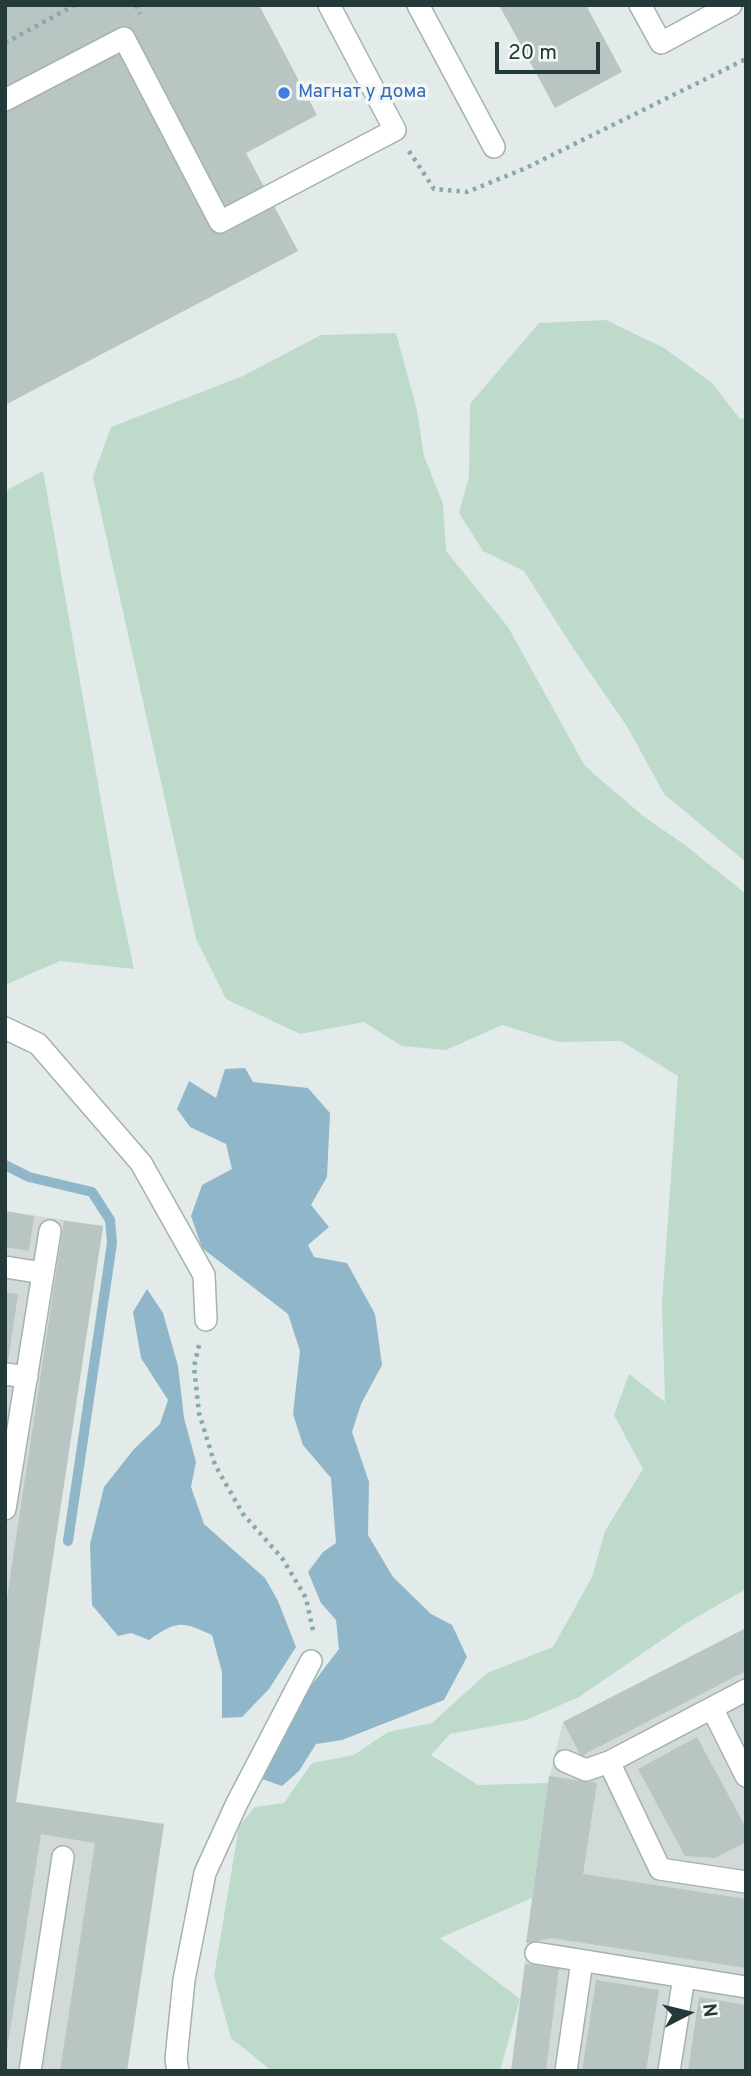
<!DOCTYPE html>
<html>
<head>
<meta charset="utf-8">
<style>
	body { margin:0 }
	#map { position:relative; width:751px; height:2076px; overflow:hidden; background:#e2ebe9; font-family:Overpass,sans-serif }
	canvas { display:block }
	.frame { position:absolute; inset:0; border:7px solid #243a38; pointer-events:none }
	.north { position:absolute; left:653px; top:1978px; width:70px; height:70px; -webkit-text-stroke:5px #f3f8f6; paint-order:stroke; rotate:83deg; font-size:19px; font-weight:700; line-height:28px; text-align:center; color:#243a38 }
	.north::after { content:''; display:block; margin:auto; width:24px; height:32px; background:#243a38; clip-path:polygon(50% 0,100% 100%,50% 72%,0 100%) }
	.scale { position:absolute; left:495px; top:42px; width:105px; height:32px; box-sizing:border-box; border:4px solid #243a38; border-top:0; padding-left:9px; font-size:21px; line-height:24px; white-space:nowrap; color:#243a38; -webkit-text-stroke:5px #f3f8f6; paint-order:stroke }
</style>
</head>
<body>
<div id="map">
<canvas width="751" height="2076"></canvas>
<div class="frame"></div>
<div class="north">N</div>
<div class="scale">20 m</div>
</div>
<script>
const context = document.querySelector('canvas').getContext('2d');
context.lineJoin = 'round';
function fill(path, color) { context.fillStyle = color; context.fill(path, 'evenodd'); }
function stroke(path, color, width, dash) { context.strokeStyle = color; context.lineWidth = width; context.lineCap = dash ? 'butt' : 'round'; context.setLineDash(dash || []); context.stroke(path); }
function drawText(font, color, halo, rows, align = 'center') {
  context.font = font + ' Overpass,sans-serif'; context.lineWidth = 7; context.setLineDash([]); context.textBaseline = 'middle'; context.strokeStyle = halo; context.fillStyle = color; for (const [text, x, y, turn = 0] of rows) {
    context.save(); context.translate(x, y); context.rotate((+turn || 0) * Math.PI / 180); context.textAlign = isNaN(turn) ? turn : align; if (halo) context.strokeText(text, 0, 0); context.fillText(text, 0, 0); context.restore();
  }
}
const built = new Path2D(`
	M5,1211l98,15 -87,576 148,22 -37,247h-122z
	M746,1628v443h-235l37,-288 15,-61z`);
const green = new Path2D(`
	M606,320l58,28 48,35 28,36 6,-1v444l-82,-68 -36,-66 -59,-86 -45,-71 -41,-20 -24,-38 10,-36 1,-73 69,-81z
	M396,333l21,77 7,46 19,48 3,47 62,76 77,139 58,50 42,29 61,49v695l-58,33 -109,75 -53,23 -76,14 -19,21 47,30 70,-2 -16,115 -92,40 80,61 -20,72h-228l-41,-33 -17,-62 25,-150 16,-19 29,-4 28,-40 42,-8 34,-23 44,-9 55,-50 66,-26 39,-70 13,-46 38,-62 -29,-54 15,-41 36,28 -3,-98 16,-228 -57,-35 -63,1 -56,-17 -56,25 -44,-4 -38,-24 -64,12 -74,-35 -30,-60 -103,-462 18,-50 132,-51 78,-41z
	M43,471l72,409 19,89 -74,-8 -55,24v-494z`);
const water = new Path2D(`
	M245,1068l8,14 55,6 22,25 -3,64 -16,28 18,22 -21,18 6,12 33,6 28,51 7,51 -21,39 -9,28 17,50 -1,53 25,42 38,37 21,11 15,32 -23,43 -102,40 -26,4 -17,27 -17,15 -20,-7 48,-92 29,-38 -3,-29 -15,-17 -13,-31 15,-20 13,-9 -5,-65 -28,-33 -10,-31 7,-63 -12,-37 -86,-66 -11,-32 11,-31 30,-16 -6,-25 -36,-17 -13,-18 12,-28 27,17 9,-29z
	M147,1289l16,24 15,53 6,52 12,44 -5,25 13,37 61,54 13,23 18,46 -27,42 -27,28 -20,1v-46l-10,-37c-30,-14 -35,-15 -63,5l-18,-7 -13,3 -26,-31 -2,-61 14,-57 30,-38 26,-25 8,-24 -27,-42 -8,-46z`);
const stream = new Path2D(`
	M5,1165l24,12 63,15 18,28 2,23 -44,298`);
const building = new Path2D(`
	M5,5h254l58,110 -71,38 52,98 -293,154z
	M499,5h87l36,67 -67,36z
	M5,1211l29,5 -5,35 -24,-4z
	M64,1221l39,5 -87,576 148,22 -37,247h-67l35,-228 -54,-9 -36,229v-452z
	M5,1292l13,2 -10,67h-3z
	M746,1628v43l-165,85 -18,-34z
	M697,1737l49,91v14l-31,16 -30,-2 -47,-87z
	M549,1776l48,7 -14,91 163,25v69l-194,-30 -26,5z
	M525,1964l34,4 -13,103h-35z
	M596,1980l63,10 -13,81h-64z
	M699,1997l47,8v66h-58z`);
const path = new Path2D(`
	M136,5l4,9
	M5,43l70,-38
	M409,151l25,38 33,3 59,-24 220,-109
	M199,1345l-5,22 5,46 16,52 28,49 39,44 24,40 8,37`);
const minor = new Path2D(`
	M418,5l76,142
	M640,5l21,38 70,-38
	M5,100l119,-62 96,184 175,-92 -66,-125
	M5,1028l33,16 103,119 63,112 2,45
	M5,1267l38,6
	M5,1374l22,3
	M5,1509l45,-278
	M712,1708l34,68
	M565,1761l21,9 23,-8 137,-72
	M609,1762l51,107 86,13
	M536,1953l210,34
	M30,2071l33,-214
	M178,2071l-2,-12 8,-79 21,-107 32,-70 74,-142
	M566,2071l16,-110
	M669,2071l15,-94`);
const markers = [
	[284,93,7,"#3f7fe0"]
];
const shopNames = [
	["Магнат у дома",298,93]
];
fill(built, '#d1dad8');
fill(green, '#bedacb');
fill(water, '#90b6ca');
stroke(stream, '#90b6ca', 10);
fill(building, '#b8c5c2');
stroke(minor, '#a5b2b0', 24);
stroke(path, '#86aba6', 4.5, [3.5, 5]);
stroke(minor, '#fff', 21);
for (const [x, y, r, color] of markers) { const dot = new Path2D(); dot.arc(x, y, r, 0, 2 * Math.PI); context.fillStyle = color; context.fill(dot); stroke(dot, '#f3f8f6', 2.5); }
drawText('19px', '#366cbe', '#f3f8f6', shopNames, 'left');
</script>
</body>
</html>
